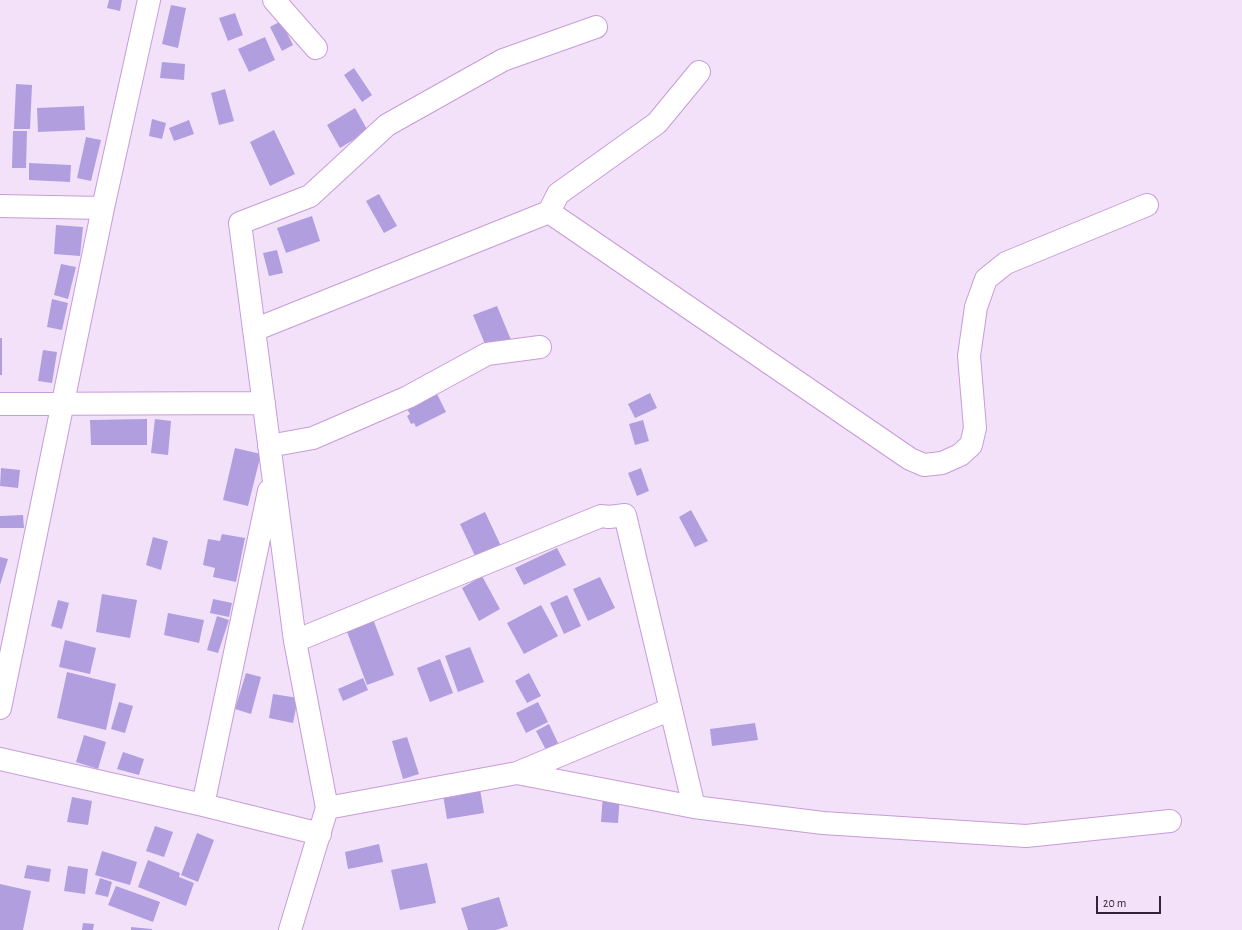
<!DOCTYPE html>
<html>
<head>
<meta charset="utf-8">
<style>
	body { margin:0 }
	#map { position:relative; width:1242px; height:930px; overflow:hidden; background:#f3e1fa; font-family:"Alegreya Sans",sans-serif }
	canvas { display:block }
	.scale { position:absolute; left:1096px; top:896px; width:65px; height:18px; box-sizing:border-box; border:2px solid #322139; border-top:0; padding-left:5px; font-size:12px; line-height:14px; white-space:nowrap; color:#322139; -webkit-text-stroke:3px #f3e1fa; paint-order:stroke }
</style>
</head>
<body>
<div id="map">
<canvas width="1242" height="930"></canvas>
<div class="scale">20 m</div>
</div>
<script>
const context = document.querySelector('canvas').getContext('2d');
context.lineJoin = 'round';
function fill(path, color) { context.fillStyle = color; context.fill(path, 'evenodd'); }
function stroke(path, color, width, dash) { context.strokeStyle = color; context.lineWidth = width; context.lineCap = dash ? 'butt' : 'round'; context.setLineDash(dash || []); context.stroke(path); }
const building = new Path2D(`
	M109,0h13l-2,11 -13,-3z
	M171,5l15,3 -8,40 -16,-4z
	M235,13l8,22 -15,6 -9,-23z
	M281,21l12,24 -11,6 -12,-24z
	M265,37l10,23 -26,12 -11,-23z
	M162,62l23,2 -1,16 -24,-2z
	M354,68l18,27 -10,7 -18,-27z
	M16,84l16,1 -2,44h-16z
	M225,89l9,32 -15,4 -8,-32z
	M84,106l1,24 -47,2 -1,-24z
	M355,108l13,23 -28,17 -13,-23z
	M152,119l14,4 -4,16 -13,-3z
	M189,120l5,14 -20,7 -5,-13z
	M274,130l21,44 -25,12 -20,-44z
	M13,131h14l-1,37h-14z
	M86,137l15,3 -10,41 -14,-3z
	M29,163l42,2 -1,17 -41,-2z
	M379,194l18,32 -13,7 -18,-32z
	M312,216l8,25 -34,12 -9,-25z
	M56,225l27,2 -3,29 -26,-2z
	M277,250l6,23 -14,3 -6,-23z
	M61,264l15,3 -8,32 -14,-4z
	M52,299l16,4 -6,27 -15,-3z
	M497,306l14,34 -24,9 -14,-34z
	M0,338h2v37h-2z
	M43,350l14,2 -5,31 -14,-2z
	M434,388l12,24 -30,15 -2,-4 -3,1 -4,-8 3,-2 -6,-10z
	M650,393l7,15 -22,10 -7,-14z
	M147,419v26h-56l-1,-25z
	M155,419l16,2 -3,34 -17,-2z
	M643,420l6,21 -14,4 -6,-21z
	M235,448l26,6 -13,52 -25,-6z
	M1,468l19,2 -2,18 -18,-2z
	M641,468l8,23 -12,5 -9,-23z
	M691,510l17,31 -13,6 -16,-30z
	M485,512l16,34 -25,12 -16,-34z
	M23,515l1,13h-24v-12z
	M222,534l23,4 -9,44 -23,-5 2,-9 -12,-3 5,-26 12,2z
	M153,537l15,4 -7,29 -15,-5z
	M557,548l9,17 -42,20 -9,-17z
	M0,557l8,2 -8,26z
	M482,576l18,33 -21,12 -17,-33z
	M600,577l15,31 -27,13 -15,-32z
	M102,594l35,6 -7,38 -34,-6z
	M567,595l14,31 -17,8 -14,-31z
	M213,599l19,4 -3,14 -19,-4z
	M58,600l11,3 -7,26 -11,-3z
	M541,605l17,31 -34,18 -17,-31z
	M168,613l36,7 -5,23 -35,-8z
	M217,616l12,4 -11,33 -11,-3z
	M373,619l21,56 -27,10 -21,-56z
	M65,640l31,8 -6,26 -31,-7z
	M470,647l14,35 -26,10 -13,-36z
	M440,659l13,34 -23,9 -13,-34z
	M67,672l49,12 -10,46 -49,-12z
	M246,673l15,4 -10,37 -16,-5z
	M529,673l12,23 -14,7 -12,-22z
	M363,678l5,12 -25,11 -5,-12z
	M273,694l25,4 -5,25 -24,-5z
	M119,702l14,4 -8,27 -14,-4z
	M538,702l10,20 -22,11 -10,-20z
	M755,723l3,17 -46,6 -2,-17z
	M549,724l9,19 -12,7 -10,-19z
	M84,735l22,7 -8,27 -22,-7z
	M407,737l12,37 -16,5 -11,-38z
	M123,752l21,7 -5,16 -22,-6z
	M480,789l4,24 -37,6 -4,-24z
	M603,794l17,1 -2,28 -17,-1z
	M72,797l20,4 -4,24 -21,-3z
	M155,826l18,6 -9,25 -18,-6z
	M197,833l17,7 -16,42 -17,-7z
	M379,844l4,18 -35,7 -3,-17z
	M102,851l35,11 -7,23 -35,-10z
	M148,860l32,13 -1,4 15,6 -8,23 -48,-19z
	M427,863l9,40 -36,7 -9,-40z
	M27,865l24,4 -2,13 -25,-4z
	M68,866l20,3 -3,25 -21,-3z
	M100,878l12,4 -4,15 -13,-3z
	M0,884l31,7 -8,39h-23z
	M116,886l44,16 -7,20 -45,-17z
	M499,897l9,29 -12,4h-28l-7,-22z
	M83,923l11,1 -1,6h-11z
	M131,927l21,2v1h-21z`);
const minor = new Path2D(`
	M274,0l42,48
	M0,206l103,2
	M549,212l361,247 14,6 18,-2 18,-8 11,-10 4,-17 -6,-72 7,-49 10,-28 20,-16 141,-58
	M254,330l295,-118 9,-18 99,-71 42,-51
	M0,404l264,-1
	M269,446l44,-8 95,-41 79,-43 53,-7
	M295,641l306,-125 8,1 16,-2 69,292
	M0,708l103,-500 46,-208
	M0,759l203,46 117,29
	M517,773l177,34 129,16 203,13 144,-15
	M203,805l66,-314
	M327,808l-32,-167 -55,-418 70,-27 77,-71 116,-65 93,-33
	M290,930l37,-122 190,-35 154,-64`);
fill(building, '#b09edf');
stroke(minor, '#c79cd7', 24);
stroke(minor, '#fff', 22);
</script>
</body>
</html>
